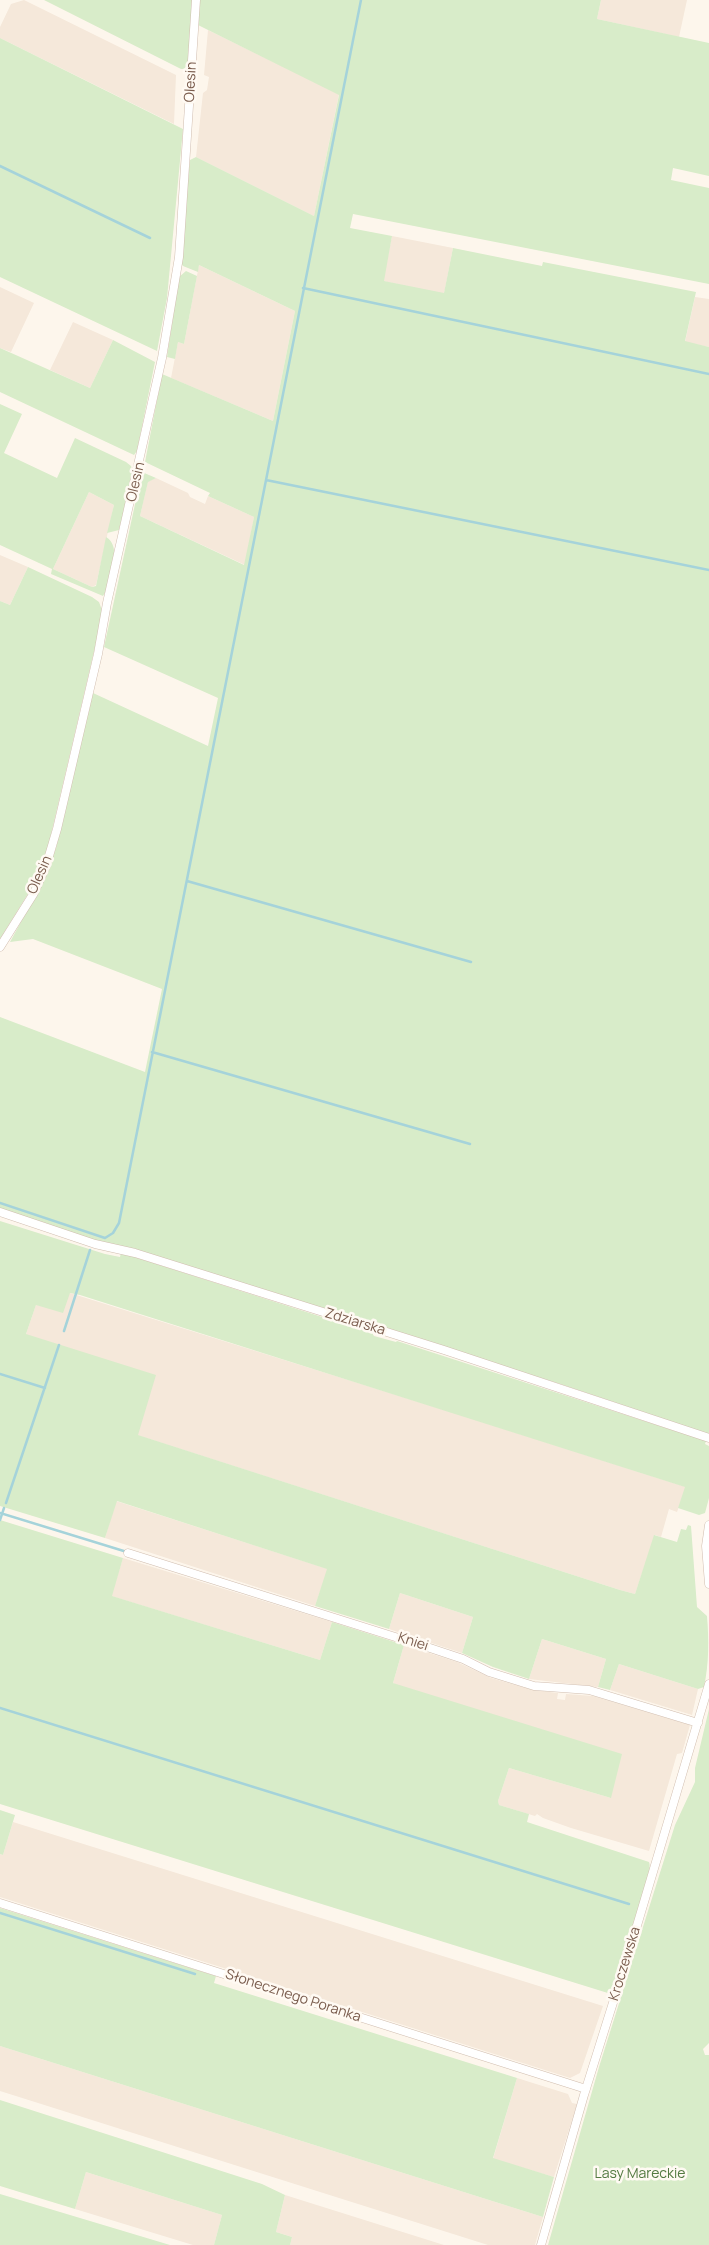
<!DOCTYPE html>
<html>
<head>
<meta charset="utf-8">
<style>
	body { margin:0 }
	canvas { display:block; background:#fdf6ec }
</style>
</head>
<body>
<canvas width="709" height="2245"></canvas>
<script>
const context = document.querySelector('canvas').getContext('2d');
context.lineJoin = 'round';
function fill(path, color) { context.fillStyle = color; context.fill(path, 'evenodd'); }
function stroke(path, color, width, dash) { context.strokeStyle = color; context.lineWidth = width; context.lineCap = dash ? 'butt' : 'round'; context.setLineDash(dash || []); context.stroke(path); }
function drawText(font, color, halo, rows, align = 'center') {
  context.font = font + ' Manrope,sans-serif'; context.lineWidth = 5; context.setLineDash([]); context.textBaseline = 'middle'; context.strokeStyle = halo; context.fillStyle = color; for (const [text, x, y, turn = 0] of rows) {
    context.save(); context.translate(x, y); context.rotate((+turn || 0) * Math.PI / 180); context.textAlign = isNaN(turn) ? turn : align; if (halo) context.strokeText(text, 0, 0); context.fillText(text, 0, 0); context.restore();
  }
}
const residential = new Path2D(`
	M24,0l152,75 -2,49 -174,-86v-11l11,-23z
	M601,0h86l-8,37 -82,-18z
	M208,30l131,64 -25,122 -118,-59 7,-64 4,-3 2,-13 -5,-2z
	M392,236l61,12 -9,46 -61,-13z
	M199,265l96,46 -22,110 -102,-43 7,-36 6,2z
	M0,287l34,16 -23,49 -11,-4z
	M695,297l14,2v48l-24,-5z
	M73,322l40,18 -23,48 -40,-18z
	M156,478l32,15 2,4 15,7 3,-8 46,21 -9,48 -105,-49 8,-35z
	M89,492l25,13 -18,80 -4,2 -39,-18z
	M0,555l28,12 -18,38 -10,-4z
	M70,1293l387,121 229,73 -9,25 -8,-3 -8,28 -6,-2 -20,59 -15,-4 -483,-155 -111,-101 10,-29z
	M116,1501l212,68 -13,37 -210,-68z
	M123,1558l209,64 -12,38 -209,-64z
	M400,1593l73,24 -11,36 -73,-24z
	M542,1639l64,20 -8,28 -69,-8z
	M404,1645l53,17 34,16 42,12 25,3 -1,6 8,1 1,-6 27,2 97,29 -8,28 -5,1 -28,97 -78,-23 -28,-10 -6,-4 -2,2 -36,-11 -1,-4 11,-33 102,30 -218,-115z
	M619,1664l79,25 -6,26 -82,-25z
	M13,1822l590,184 -23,67 -10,5 -570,-181v-43l3,1z
	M0,2046l543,171 -8,28h-47l-488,-154z
	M517,2078l51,16 4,9 5,1 -23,73 -61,-18z
	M86,2172l136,43 -8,30h-21l-118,-36z
	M285,2195l159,50h-154l2,-8 -16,-5z`);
const green = new Path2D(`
	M44,0h148l-4,64 -4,5h-3z
	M200,0h401l-4,19 112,24v133l-36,-8 -2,12 38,8v96l-356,-70 -3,14 42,8 -8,45 60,12 9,-45 89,18 1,-4 153,30 -11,49 24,6v1087l-149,-50 -429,-136 -33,-7 -98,-33v-191l145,55 17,-83 -129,-50 -23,3 31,-57 15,-37 37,-155 115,53 10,-48 -114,-51 38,-175 14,6 -8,4 -8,34 104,49 10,-48 -46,-21 2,-3 -65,-31 17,-88 111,47 22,-110 -96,-46 -1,7 -15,-6 -3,-5 10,-101 6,-3 118,59 25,-121 -141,-70z
	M0,38l183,91 -16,169 -10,53 -157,-74z
	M186,271l11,5 -13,68 -6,-2 -3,17 -8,-2 12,-80z
	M113,340l42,22 -18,89 -3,4 -134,-63v-44l90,40z
	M0,404l22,10 -18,39 53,25 18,-40 51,24 5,4 2,6 -14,58 -12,3 7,-28 -25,-13 -36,77 39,18 4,-1 10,-49c17,10 3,39 0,54l-3,5 -52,-22 1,-5 -52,-24z
	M28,567l64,30 7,5 4,11 -54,230 -10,33 -39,63v-338l10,4z
	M0,1221l105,33 15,3 1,-4 23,7 228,73 2,3 22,6 1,-1 309,100 -1,3 4,2v52l-4,15 -6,2 -21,-7 7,-21 -605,-192 -10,-2 -7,20 -27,-8 -10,29 130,41 -18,60 482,155 15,4 19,-59 23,7 4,-13 5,1 2,-5 3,1 6,81 10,9c2,24 2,48 -3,71l-6,2 -79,-25 -9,26 -12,-3 8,-28 -64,-20 -13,40 -36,-12 -31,-14 11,-36 -73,-24 -11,36 -74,-23 12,-37 -210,-68 -12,37 -105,-32z
	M0,1520l123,38 -11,38 208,64 12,-38 72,23 -11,38 229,71 -11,44 -102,-30 -11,33 1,4 30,9 -2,8 122,40c6,14 -31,112 -38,132l-611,-190z
	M709,1709v334l-6,6 2,6h4v190h-161l51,-178 76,-242 20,-43v-14z
	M0,1810l15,5 -12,40 -3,-1z
	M0,1908l216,68 -2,7 303,95 -24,80 61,19 -11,40 -543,-171z
	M0,2100l262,84 23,11 -9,37 16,5 -2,8h-76l8,-30 -136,-43 -11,37 -75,-23z
	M0,2194l170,51h-170z`);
const stream = new Path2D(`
	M0,166l150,72
	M303,288l406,86
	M266,480l443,90
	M187,881l284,81
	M152,1052l318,92
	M0,1203l105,35 8,-5 6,-10 242,-1223
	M64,1331l26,-81
	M0,1374l45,14
	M6,1503l53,-158
	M0,1513l127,39
	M0,1520l4,-12
	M0,1708l629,196
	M0,1913l195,61`);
const street = new Path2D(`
	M0,947l34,-54 12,-27 11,-37 41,-175 9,-51 55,-245 17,-101 17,-257
	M0,1212l95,32 40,9 309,97 265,88
	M709,1525l-3,21 3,38
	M128,1553l299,94 36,12 26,13 45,14 55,4 109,33
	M0,1903l586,186
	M541,2245l43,-150 49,-156 76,-255`);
const streetNames = [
	["Olesin",191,82,-87],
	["Olesin",136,482,-77],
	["Olesin",40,875,-66],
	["Zdziarska",355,1322,17],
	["Kniei",413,1642,18],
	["Kroczewska",625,1964,-73],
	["Słonecznego Poranka",293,1996,18]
];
const parkNames = [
	["Lasy Mareckie",640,2174]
];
fill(residential, '#f5e8da');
fill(green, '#d8ecc9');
stroke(stream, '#a5d3da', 2.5);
stroke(street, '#d1beb0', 9);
stroke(street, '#fff', 8);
drawText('14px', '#7a5c4d', '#fffaf3', streetNames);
drawText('14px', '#537a41', '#fffaf3', parkNames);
</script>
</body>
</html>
